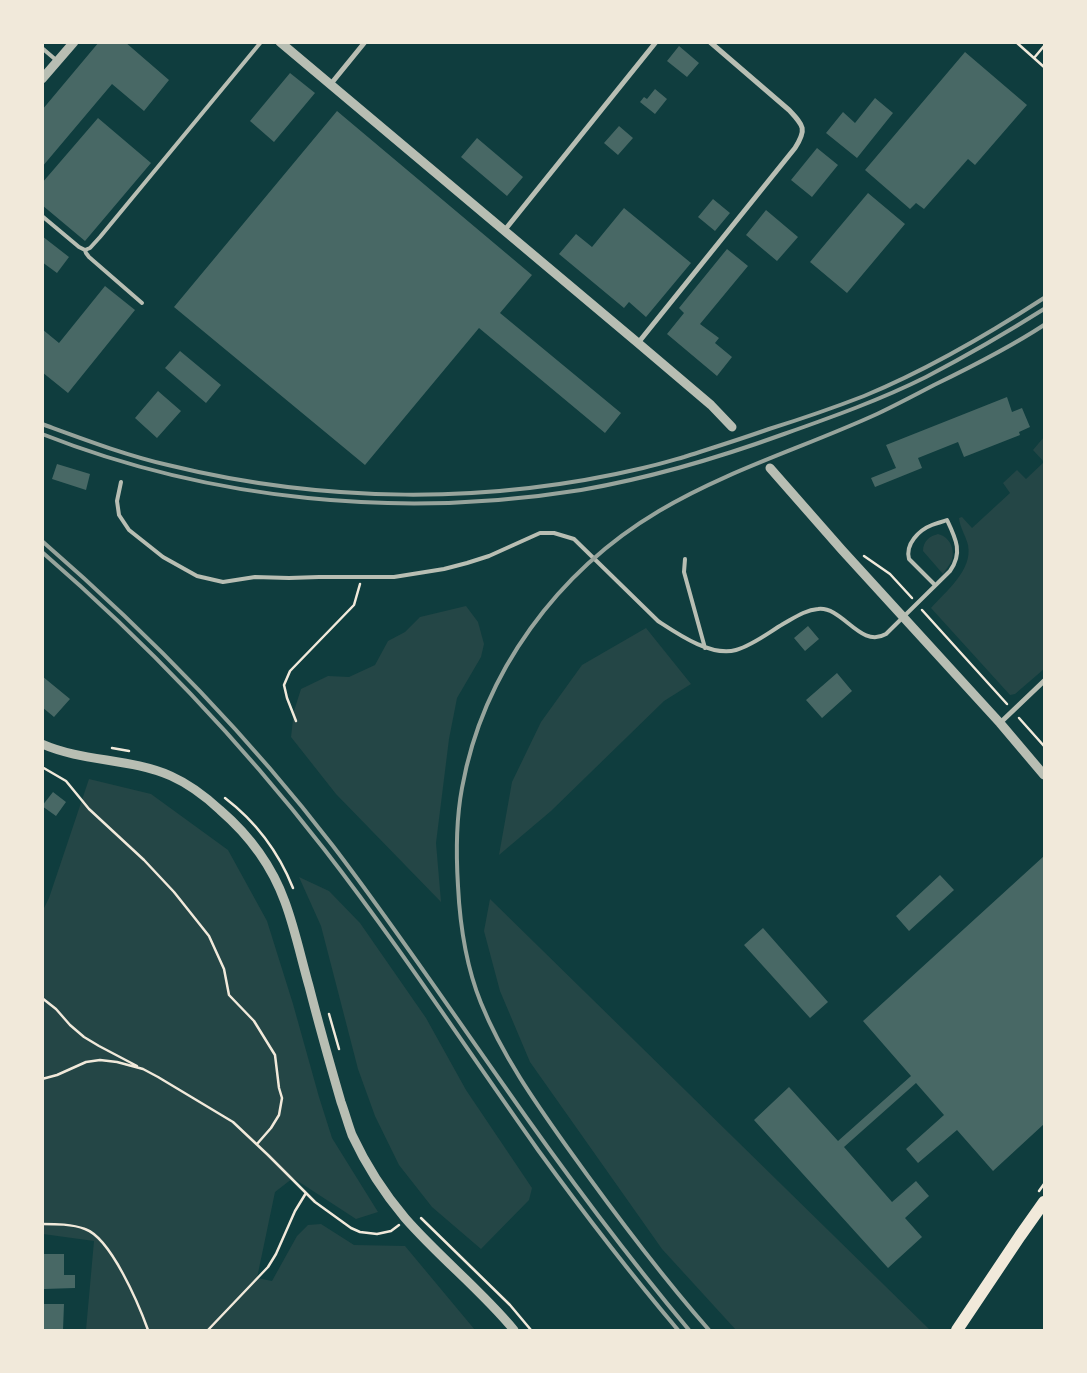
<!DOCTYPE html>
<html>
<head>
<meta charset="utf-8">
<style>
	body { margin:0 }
	#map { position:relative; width:1087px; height:1373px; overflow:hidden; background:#0f3d3e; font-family:Manrope,sans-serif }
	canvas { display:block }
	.frame { position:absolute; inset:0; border:44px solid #f1e9da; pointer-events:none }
</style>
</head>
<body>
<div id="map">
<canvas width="1087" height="1373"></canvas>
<div class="frame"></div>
</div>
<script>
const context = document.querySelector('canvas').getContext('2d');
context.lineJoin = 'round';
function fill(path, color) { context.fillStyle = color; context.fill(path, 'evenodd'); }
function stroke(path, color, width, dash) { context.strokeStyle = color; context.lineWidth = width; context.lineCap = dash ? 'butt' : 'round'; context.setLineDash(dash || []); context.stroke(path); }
const green = new Path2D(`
	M1044,437v232l-29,25 -5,1 -79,-87c15,-17 42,-38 37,-63 -2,-9 -8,-17 -9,-27l3,-1 10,11 38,-35 -7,-10 14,-13 9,9 18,-17 -11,-12z
	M938,534c12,3 17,15 14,26 -2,5 -6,9 -9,14l-20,-23c0,-10 7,-15 15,-17z
	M466,606l12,16 6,22 -3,13 -24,41 -8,41 -13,104 5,59 -105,-108 -45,-57 3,-26 7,-22 27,-13 21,1 26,-12 13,-24 17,-9 15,-15z
	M646,628l45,56 -27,17 -113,110 -52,44 13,-73 29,-60 41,-57z
	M89,779l62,15 77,56 39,71 26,83 26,93 13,41 46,74 -22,7 -63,-41 -18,14 -18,86 15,3 25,-45 11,-11 13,-1 33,21 51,1 70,84h-389l8,-89 -51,-7 -1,-322 7,-14z
	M299,877l30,14 31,32 66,95 40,72 66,98 -3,12 -48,49 -49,-42 -33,-42 -24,-49 -17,-47 -37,-143z
	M490,899l439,430 -2,1h-191l-74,-81 -132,-187 -30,-71 -16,-60z`);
const building = new Path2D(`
	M99,42h26l44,38 -25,31 -32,-27 -70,83v-57z
	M679,46l20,17 -12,14 -20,-16z
	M965,52l62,53 -52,60 -7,-6 -44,50 -8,-6 -6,6 -45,-39z
	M290,73l25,20 -41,49 -24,-21z
	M655,89l12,10 -12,15 -15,-12 4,-5 3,2z
	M875,98l18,15 -36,45 -31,-25 17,-21 12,11z
	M337,111l195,164 -32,38 121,100 -16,20 -126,-105 -114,137 -191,-158z
	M98,118l53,45 -66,78 -43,-36v-22z
	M619,126l14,12 -15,17 -14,-12z
	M477,138l46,39 -16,19 -46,-39z
	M817,148l21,17 -26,32 -21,-17z
	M868,193l37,31 -58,69 -37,-31z
	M713,199l17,14 -15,18 -17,-14z
	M624,208l67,55 -45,54 -17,-15 -5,6 -65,-54 17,-20 16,13z
	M766,210l32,27 -21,24 -31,-26z
	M42,236l27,21 -12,16 -15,-11z
	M727,249l21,17 -48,58 19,14 -4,5 17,14 -15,19 -50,-42 17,-21 -5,-5z
	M105,286l30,24 -67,83 -26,-21v-43l17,14z
	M180,351l41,34 -15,18 -41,-35z
	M158,391l23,20 -24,27 -22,-20z
	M1007,397l5,15 10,-4 8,19 -11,5 1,3 -56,22 -6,-15 -40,16 4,10 -47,19 -4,-9 25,-10 -10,-23z
	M57,464l33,10 -4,16 -34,-11z
	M808,626l11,13 -14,12 -11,-13z
	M837,673l15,18 -30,27 -16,-18z
	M42,676l28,23 -16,18 -12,-10z
	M53,792l13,10 -10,14 -14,-10z
	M1044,856v268l-51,47 -36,-41 -39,33 -12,-14 38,-34 -28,-32 -72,64 48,55 24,-21 13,15 -24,22 17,19 -34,31 -134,-148 35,-33 49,54 73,-65 -48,-55z
	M940,875l14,15 -45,41 -13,-15z
	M763,928l65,74 -18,16 -66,-73z
	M44,1254h20v21h11v13l-31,1z
	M44,1304h20l-1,26h-19z`);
const path = new Path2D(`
	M1016,42l28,25
	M1034,58l10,-12
	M864,556l26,18 22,24
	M922,610l85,94
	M1019,718l25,28
	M296,721l-9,-23 -3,-13 6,-14 64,-66 6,-21
	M112,748l17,3
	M42,767l24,14 23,28 55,51 30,32 35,44 15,33 5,26 25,26 21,34 4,33 3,10 -3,17 -8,13 -14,16
	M225,798c30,23 54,55 68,90
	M42,998l14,11 14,16 14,12 15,9 38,20
	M329,1014l10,35
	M42,1079l15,-4 29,-13 14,-2 17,2 26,7 15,8 75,45 35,33 47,47 36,26 9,4 17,2 14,-3 8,-6
	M1039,1191l5,-7
	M421,1218l89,87 21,25
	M42,1224c14,0 30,0 43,5 26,9 54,76 63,101
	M208,1330l60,-63 8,-13 19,-43 11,-18`);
const service = new Path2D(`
	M42,48l14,12
	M42,216l37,31 6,3 1,3 3,4 53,46
	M85,250l5,-2 10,-11 161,-195
	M121,482l-4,19 2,14 10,15 34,27 34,19 26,6 32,-5 34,1 30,-1h75l50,-8 23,-6 22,-7 51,-23h14l20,6 84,82c20,13 53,36 78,29 17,-5 32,-17 47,-26 11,-6 22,-14 35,-15 25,-3 42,40 68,25l64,-63c13,-18 6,-32 -3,-51 -5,2 -10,3 -15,5 -13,5 -27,19 -23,34l26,26
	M685,559l-1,13 21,76`);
const minor = new Path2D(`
	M330,85l35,-43
	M504,231l152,-189
	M638,343l157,-195c12,-19 9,-22 -6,-38l-79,-68
	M1000,723l44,-42`);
const tertiary = new Path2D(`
	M280,42l358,301 73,62 21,22
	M42,79l32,-37
	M770,468l72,82 158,173 44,52
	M42,744c41,18 88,14 129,32 18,8 35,21 49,34 29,25 52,56 65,92 10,27 16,56 24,84 10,39 21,78 32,116 4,11 7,22 11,33 14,30 32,58 53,83 35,40 76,72 109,112`);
const primary = new Path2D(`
	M957,1330l63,-94 24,-34`);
const rail = new Path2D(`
	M42,424c41,15 83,31 126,41 155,38 319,40 475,3 14,-3 27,-7 41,-11 28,-9 57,-18 85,-28 32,-10 64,-21 95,-33 63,-26 123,-61 180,-98
	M42,434c170,67 359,85 539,56 69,-12 137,-32 203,-56 48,-17 96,-34 142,-57 40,-21 80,-44 118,-68
	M42,541c107,93 205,193 291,305 58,76 112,156 167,234 60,86 122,170 189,250
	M42,552c104,90 198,189 282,297 76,98 143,201 214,301 45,62 91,122 140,180
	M709,1330c-51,-58 -97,-120 -142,-183 -32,-45 -65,-92 -86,-144 -15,-37 -21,-77 -23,-117 -2,-32 -2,-66 4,-98 21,-116 96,-217 197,-277 69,-41 146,-64 218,-97 19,-9 38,-19 57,-29 37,-18 75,-37 110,-60`);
fill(green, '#244646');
fill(building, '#486865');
stroke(path, '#f1e9da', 2.5);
stroke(service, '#b8beb3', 4);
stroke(minor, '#b8beb3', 5);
stroke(tertiary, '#b8beb3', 9);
stroke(primary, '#f1e9da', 12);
stroke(rail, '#97a49c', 4);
</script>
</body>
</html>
